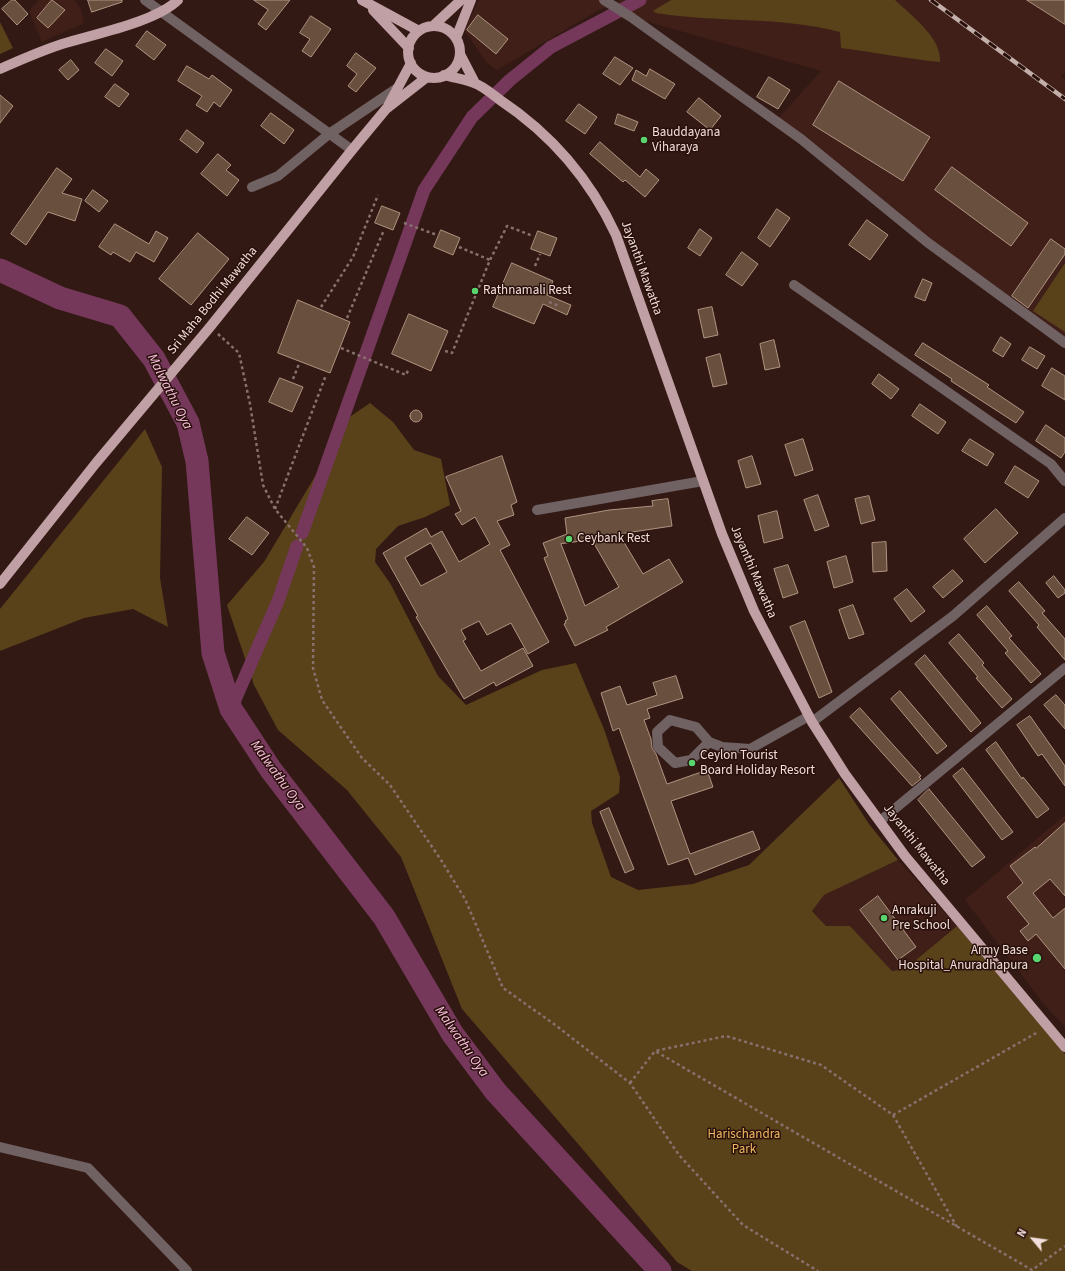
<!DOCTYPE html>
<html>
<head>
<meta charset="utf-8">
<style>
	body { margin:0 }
	#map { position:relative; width:1065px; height:1271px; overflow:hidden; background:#331914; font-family:"Source Sans 3",sans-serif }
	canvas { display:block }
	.north { position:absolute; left:1013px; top:1219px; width:40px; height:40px; -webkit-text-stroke:3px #29100b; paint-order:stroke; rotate:299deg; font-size:11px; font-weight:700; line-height:16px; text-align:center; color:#f2dfdb }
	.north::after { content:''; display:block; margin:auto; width:14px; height:18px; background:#f2dfdb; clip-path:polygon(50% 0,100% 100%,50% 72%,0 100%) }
</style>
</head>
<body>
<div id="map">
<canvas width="1065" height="1271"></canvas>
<div class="north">N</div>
</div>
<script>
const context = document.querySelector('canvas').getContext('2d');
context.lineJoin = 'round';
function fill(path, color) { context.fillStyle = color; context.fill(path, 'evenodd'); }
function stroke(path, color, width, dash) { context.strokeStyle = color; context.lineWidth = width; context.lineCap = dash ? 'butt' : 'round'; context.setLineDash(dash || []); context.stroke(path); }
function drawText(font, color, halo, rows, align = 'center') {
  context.font = font + ' "Source Sans 3",sans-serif'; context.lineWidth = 3; context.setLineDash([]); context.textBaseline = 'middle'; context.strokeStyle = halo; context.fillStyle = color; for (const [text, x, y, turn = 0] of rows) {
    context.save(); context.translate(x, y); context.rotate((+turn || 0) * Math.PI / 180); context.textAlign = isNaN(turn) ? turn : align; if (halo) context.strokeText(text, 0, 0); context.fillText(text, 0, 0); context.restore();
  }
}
const built = new Path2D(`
	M39,0h35l7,9 3,14 -42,19 -13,-31z
	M479,0h124l8,5 9,-5h445v72l-4,4 4,3v264l-289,-222 45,-50 -190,-54 -19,-12 -13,5 -102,60 -10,-7 -23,-33z
	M1065,815v212l-22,-24 -78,-103z
	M898,860l59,66 -52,43 -13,2 -42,-45h-24l-14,-16 12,-15z`);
const green = new Path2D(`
	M671,0h224c16,15 47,38 45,62 -33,-3 -65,-10 -99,-14l-1,-16c-60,-16 -123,-9 -184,-19l-3,-2z
	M0,22l13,26 -13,6z
	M1065,263v69l-32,-21z
	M370,403l23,19 21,28 27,9 9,46 -25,12 -27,9 -22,23 -1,13 15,21 48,93 28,29 76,-35 34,-7 28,66 16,48 -1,16 -28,18 1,12 19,54 27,13 55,-6 56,-19 90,-87 30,46 29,36 -74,35 -12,16 14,15h24l42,45 13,-2 52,-43 108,128v217h-373l-15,-9 -92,-110 -123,-143 -61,-152 -54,-67 -69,-60 -24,-45 -27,-80 37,-43 87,-146z
	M145,429l17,38 -2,111 8,49 -35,-18 -49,9 -84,33v-42z`);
const canal = new Path2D(`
	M302,533l122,-343 48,-73 38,-37 41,-33 89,-47
	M231,709l47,-108 19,-55`);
const river = new Path2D(`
	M0,270l60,28 60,18 34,43 34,64 9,38 16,192 18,56 40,61 113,147 68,116 44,59 164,179`);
const building = new Path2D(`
	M12,0h3l13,14 -11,11 -15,-16z
	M52,0l13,10 -17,18 -11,-10z
	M88,0h34v2l-30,10z
	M254,0h36l-24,30 -8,-6 10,-14z
	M1027,0h38v24z
	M478,15l30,24 -12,15 -29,-24z
	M311,16l20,13 -20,28 -9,-6 8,-12 -10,-6z
	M147,31l19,14 -12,15 -18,-14z
	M106,49l17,12 -11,15 -17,-13z
	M356,53l20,15 -20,24 -8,-6 9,-12 -10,-8z
	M615,57l18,11 -13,17 -17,-11z
	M71,60l8,10 -11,10 -9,-10z
	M187,66l22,13 3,-4 20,15 -12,17 -6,-5 -7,10 -11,-7 6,-9 -24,-15z
	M650,69l25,15 -10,15 -33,-19 4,-10 10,6z
	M769,77l21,13 -12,19 -21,-12z
	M839,81l91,56 -27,44 -90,-56z
	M115,84l14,10 -10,13 -14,-10z
	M0,95l13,11 -13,17z
	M699,98l22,18 -11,14 -23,-18z
	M579,104l18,13 -12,17 -19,-13z
	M271,113l23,17 -10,14 -23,-18z
	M618,114l20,8 -4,9 -19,-7z
	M187,130l17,13 -7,10 -17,-13z
	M600,142l40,35 6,-8 13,11 -14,17 -20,-17 -2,2 -33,-28z
	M218,154l13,11 -5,5 13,10 -12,16 -26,-22z
	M952,167l76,56 -17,23 -76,-56z
	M57,168l15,11 -10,14 20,6 -7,22 -27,-9 -22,33 -15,-11z
	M93,190l15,11 -9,11 -14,-11z
	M382,206l18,7 -7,17 -18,-7z
	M777,209l13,9 -20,29 -12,-9z
	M867,220l21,15 -18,25 -21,-15z
	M115,224l34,20 7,-13 12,7 -14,24 -18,-10 -6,10 -17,-10 -2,3 -12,-8z
	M700,229l12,9 -12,18 -12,-8z
	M441,230l19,8 -7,17 -19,-8z
	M538,231l19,7 -7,18 -19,-7z
	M198,233l31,26 -38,46 -32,-26z
	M1051,239l14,10v5l-37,54 -16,-12z
	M742,252l16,12 -16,22 -16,-11z
	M512,263l41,18 -6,14 24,10 -4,10 -24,-11 -9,20 -41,-17z
	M923,279l9,4 -7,18 -10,-4z
	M298,300l52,22 -20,51 -52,-20z
	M712,307l6,28 -14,3 -6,-28z
	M409,314l39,17 -17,40 -39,-17z
	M1001,337l10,7 -8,13 -10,-6z
	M774,340l6,27 -15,3 -5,-26z
	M923,343l66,42 -2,2 37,25 -8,11 -65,-42 1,-2 -37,-24z
	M1030,347l15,9 -8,13 -15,-9z
	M720,354l7,30 -14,3 -7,-29z
	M1052,368l13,8v24l-23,-14z
	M879,374l20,15 -8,10 -19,-15z
	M280,378l23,9 -11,25 -23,-10z
	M920,404l26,18 -8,12 -26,-18z
	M410 416a6 6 0 1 1 12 0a6 6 0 1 1-12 0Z
	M1046,425l19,13v14l-4,6 -25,-17z
	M803,439l10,31 -18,6 -10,-31z
	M970,439l24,15 -7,12 -25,-15z
	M502,456l15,46 -6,3 3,10 -17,6 13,24 -10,5 49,92 -21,12 -17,-31 -24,12 -8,-14 -18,9 5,9 -3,2 18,30 42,-23 10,18 -37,20 -2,-4 -30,17 -48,-82 2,-1 -35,-63 43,-25 5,9 11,-6 17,31 31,-18 -15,-27 -13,8 -7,-11 6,-3 -15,-34zM431,543l16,29 -26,14 -16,-28z
	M752,456l9,28 -15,4 -8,-27z
	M1015,466l24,15 -11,17 -23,-15z
	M818,495l11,31 -14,5 -11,-31z
	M869,496l6,24 -14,4 -6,-25z
	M668,499l4,27 -53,8 24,40 26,-15 14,23 -77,45 2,3 -33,16 -11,-22 2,-1 -1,-2 3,-2 -24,-61 4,-2 -5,-13 24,-9 -2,-16 44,-8 44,-4 -1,-5zM592,540l27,47 -34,19 -24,-62z
	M996,509l22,24 -33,30 -21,-24z
	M777,511l6,27 -19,5 -6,-27z
	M247,517l22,16 -17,22 -23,-16z
	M886,542l1,29 -14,1 -1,-29z
	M846,556l7,26 -19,6 -7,-26z
	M788,565l10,28 -15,5 -9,-29z
	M953,570l10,11 -20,17 -10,-11z
	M1054,576l11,14v3l-7,5 -12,-15z
	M1019,582l26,29 -3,2 23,26v21l-28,-33 2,-2 -30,-34z
	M907,589l18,22 -14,11 -17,-23z
	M853,605l11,29 -15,5 -10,-29z
	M987,606l25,30 -3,2 32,36 -10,9 -26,-30 3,-2 -31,-36z
	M805,621l27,71 -13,6 -29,-71z
	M959,634l25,29 -2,2 30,34 -10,9 -26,-30 2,-1 -29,-34z
	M925,655l56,68 -10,9 -56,-68z
	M676,676l7,22 -36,11 3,9 -6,2 7,19 1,9 4,6 11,30 40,-14 6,17 -42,14 19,53 63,-23 7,18 -65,26 -7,-17 -20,7 -49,-137 -6,3 -12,-38 19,-7 7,19 30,-10 -4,-12z
	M900,691l47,55 -10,8 -46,-55z
	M1056,695l9,10v24l-21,-24z
	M860,708l61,68 -2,1 2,2 -9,7 -62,-69z
	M1030,716l35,50v20l-23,-32 -4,2 -21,-31z
	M996,742l26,37 1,-2 26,32 -12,9 -51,-68z
	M963,768l50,64 -11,8 -49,-64z
	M929,789l56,68 -13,10 -54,-67z
	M609,808l25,61 -9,4 -25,-61z
	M1065,823v73l-15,-17 -17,14 20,25 12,-10v61l-29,-35 -8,7 -8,-10 9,-7 -22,-27 16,-14 -13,-17 25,-19 1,1z
	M878,896l38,51 -18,13 -38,-50z`);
const path = new Path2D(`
	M404,223l33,12
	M459,247l31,13
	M535,266l5,-12
	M549,302l10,4
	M321,307l32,-50 25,-62
	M347,318l37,-88
	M218,334l21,19 11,51 13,81 12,24 32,39 7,19 -1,101 9,32 40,58 28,27 51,75 24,39 38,89 51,36 76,59 49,72 64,70 75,46
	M341,348l65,27 3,-7
	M445,351l7,2 38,-93 17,-34 26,10
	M293,379l6,-15
	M275,509l51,-134
	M630,1083l25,-32
	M893,1115l145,-83
	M957,1227l-64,-112 -72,-50 -95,-29 -71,15 377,219 33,-24`);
const minor = new Path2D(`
	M145,0l207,150
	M604,0l27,17 170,122 126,103 138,101
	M252,187l26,-11 51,-42 67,-45
	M794,285l257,179 14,17
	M537,510l166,-29
	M812,722l141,-106 112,-98
	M709,742l-18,18 -16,3 -17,-16 -1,-15 13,-12 26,7 13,15 13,5 28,2 59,-33
	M880,821l185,-153
	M0,1147l88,21 99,103`);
const major = new Path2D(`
	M362,0l57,31
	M373,10l36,38
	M433,26l28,-26
	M408 52a26 26 0 1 1 52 0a26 26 0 1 1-52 0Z
	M456,38l15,-38
	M460,54l15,29
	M0,69c20,-9 41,-18 62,-25 32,-10 94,-22 116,-44
	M444,75c10,3 21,4 30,8 9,3 18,11 26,17 51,34 90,79 116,135l106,299 32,77 58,111 33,52 60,82 160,191
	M388,106l23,-43
	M0,584l96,-121 114,-136 142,-177 34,-41 41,-32`);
const rail = new Path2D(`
	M931,0l134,99`);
const markers = [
	[644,140,4,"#59d56f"],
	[475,291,4,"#59d56f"],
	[569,539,4,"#59d56f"],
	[692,763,4,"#59d56f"],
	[884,918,4,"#59d56f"],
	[1037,958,5,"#59d56f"]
];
const poiNames = [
	["Bauddayana",652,133],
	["Viharaya",652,148],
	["Rathnamali Rest",483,291],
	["Ceybank Rest",577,539],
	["Ceylon Tourist",700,756],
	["Board Holiday Resort",700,771],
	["Anrakuji",892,911],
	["Pre School",892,926],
	["Army Base",1028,951,"right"],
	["Hospital_Anuradhapura",1028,966,"right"]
];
const streetNames = [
	["Jayanthi Mawatha",641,268,70],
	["Sri Maha Bodhi Mawatha",213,301,-51],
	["Jayanthi Mawatha",753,572,67],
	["Jayanthi Mawatha",916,845,52]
];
const parkNames = [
	["Harischandra",744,1135],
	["Park",744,1150]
];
const waterNames = [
	["Malwathu Oya",169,392,63],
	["Malwathu Oya",277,776,54],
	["Malwathu Oya",461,1042,55]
];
fill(built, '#401f18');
fill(green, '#59421a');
stroke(canal, '#75385b', 13);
stroke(river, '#75385b', 23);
fill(building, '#684f3e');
stroke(building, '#b09481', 1);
stroke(path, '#88716d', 2.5, [3, 3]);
stroke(minor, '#706163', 10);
stroke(major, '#c0a0a4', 10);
stroke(rail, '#c3afaa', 4.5);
stroke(rail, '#29100b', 3, [9]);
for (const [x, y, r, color] of markers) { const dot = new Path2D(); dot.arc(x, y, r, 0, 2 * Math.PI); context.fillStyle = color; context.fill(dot); stroke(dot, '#29100b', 1.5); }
drawText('13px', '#f2dfdb', '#29100b', poiNames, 'left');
drawText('13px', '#f2dfdb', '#29100b', streetNames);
drawText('13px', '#f2bb5f', '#29100b', parkNames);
drawText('italic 14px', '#fbc2e0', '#29100b', waterNames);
</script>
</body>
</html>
